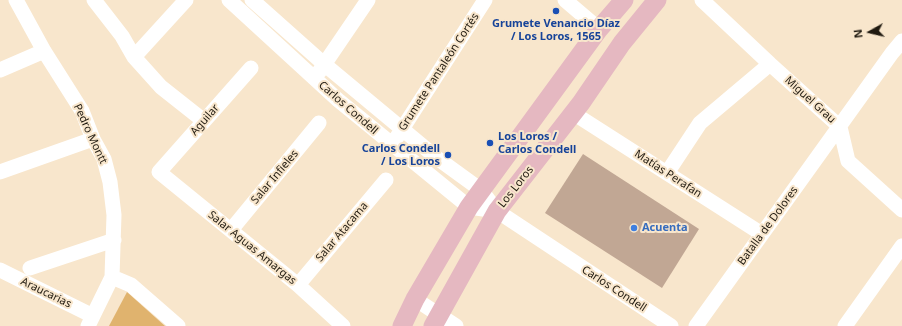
<!DOCTYPE html>
<html>
<head>
<meta charset="utf-8">
<style>
	body { margin:0 }
	#map { position:relative; width:902px; height:326px; overflow:hidden; background:#f8e6cc; font-family:"Noto Sans",sans-serif }
	canvas { display:block }
	.north { position:absolute; left:850px; top:12px; width:40px; height:40px; -webkit-text-stroke:3px #f8e6cc; paint-order:stroke; rotate:262deg; font-size:11px; font-weight:700; line-height:16px; text-align:center; color:#201a10 }
	.north::after { content:''; display:block; margin:auto; width:14px; height:18px; background:#201a10; clip-path:polygon(50% 0,100% 100%,50% 72%,0 100%) }
</style>
</head>
<body>
<div id="map">
<canvas width="902" height="326"></canvas>
<div class="north">N</div>
</div>
<script>
const context = document.querySelector('canvas').getContext('2d');
context.lineJoin = 'round';
function fill(path, color) { context.fillStyle = color; context.fill(path, 'evenodd'); }
function stroke(path, color, width, dash) { context.strokeStyle = color; context.lineWidth = width; context.lineCap = dash ? 'butt' : 'round'; context.setLineDash(dash || []); context.stroke(path); }
function drawText(font, color, halo, rows, align = 'center') {
  context.font = font + ' "Noto Sans",sans-serif'; context.lineWidth = 4; context.setLineDash([]); context.textBaseline = 'middle'; context.strokeStyle = halo; context.fillStyle = color; for (const [text, x, y, turn = 0] of rows) {
    context.save(); context.translate(x, y); context.rotate((+turn || 0) * Math.PI / 180); context.textAlign = isNaN(turn) ? turn : align; if (halo) context.strokeText(text, 0, 0); context.fillText(text, 0, 0); context.restore();
  }
}
const green = new Path2D(`
	M127,292l38,34h-56z`);
const building = new Path2D(`
	M583,154l116,75 -37,59 -117,-75z`);
const minor = new Path2D(`
	M16,0l28,51 38,60 11,28 11,20 6,23 4,33 -2,62 -24,49
	M94,0l28,36 12,21 27,30 43,34
	M229,0l109,100 131,107 28,4
	M252,0l72,64 113,94 44,32 16,21 174,115
	M565,0l34,29
	M702,0l68,64 70,63 8,34 54,49
	M134,57l52,-57
	M251,68l-92,104 139,113 45,41
	M0,70l44,-19
	M319,72l49,-72
	M573,113l189,121
	M397,137l88,-137
	M0,172l93,-33
	M667,173l33,-50 70,-59
	M231,230l88,-107
	M30,268l84,-28
	M0,270l93,46
	M112,277l19,8 47,41
	M298,285l88,-105
	M415,299l41,27
	M696,326l196,-273 10,-12
	M845,326l57,-80`);
const major = new Path2D(`
	M402,326l13,-27 54,-92 130,-178 25,-29
	M433,326l64,-115 84,-108 41,-60 35,-43`);
const markers = [
	[556,11,4,"#1a4fb4"],
	[490,143,4,"#1a4fb4"],
	[448,155,4,"#1a4fb4"],
	[634,228,4,"#3f7fe0"]
];
const transitNames = [
	["Grumete Venancio Díaz",556,24],
	["/ Los Loros, 1565",556,37],
	["Los Loros /",498,137,"left"],
	["Carlos Condell",498,150,"left"],
	["Carlos Condell",440,149,"right"],
	["/ Los Loros",440,162,"right"]
];
const streetNames = [
	["Grumete Pantaleón Cortés",439,72,-57],
	["Miguel Grau",810,100,42],
	["Carlos Condell",348,108,41],
	["Aguilar",205,120,-49],
	["Pedro Montt",90,134,65],
	["Matías Perafan",668,174,33],
	["Salar Infieles",275,177,-50],
	["Los Loros",516,187,-52],
	["Batalla de Dolores",768,226,-54],
	["Salar Atacama",342,232,-50],
	["Salar Aguas Amargas",252,248,39],
	["Carlos Condell",614,289,33],
	["Araucarias",46,293,26]
];
const shopNames = [
	["Acuenta",642,228]
];
fill(green, '#e0b36e');
fill(building, '#c1a794');
stroke(minor, '#fff', 15);
stroke(major, '#e5b8c1', 19);
for (const [x, y, r, color] of markers) { const dot = new Path2D(); dot.arc(x, y, r, 0, 2 * Math.PI); context.fillStyle = color; context.fill(dot); stroke(dot, '#f8e6cc', 1.5); }
drawText('bold 11px', '#164399', '#f8e6cc', transitNames);
drawText('11px', '#201a10', '#f8e6cc', streetNames);
drawText('bold 11px', '#366cbe', '#f8e6cc', shopNames, 'left');
</script>
</body>
</html>
